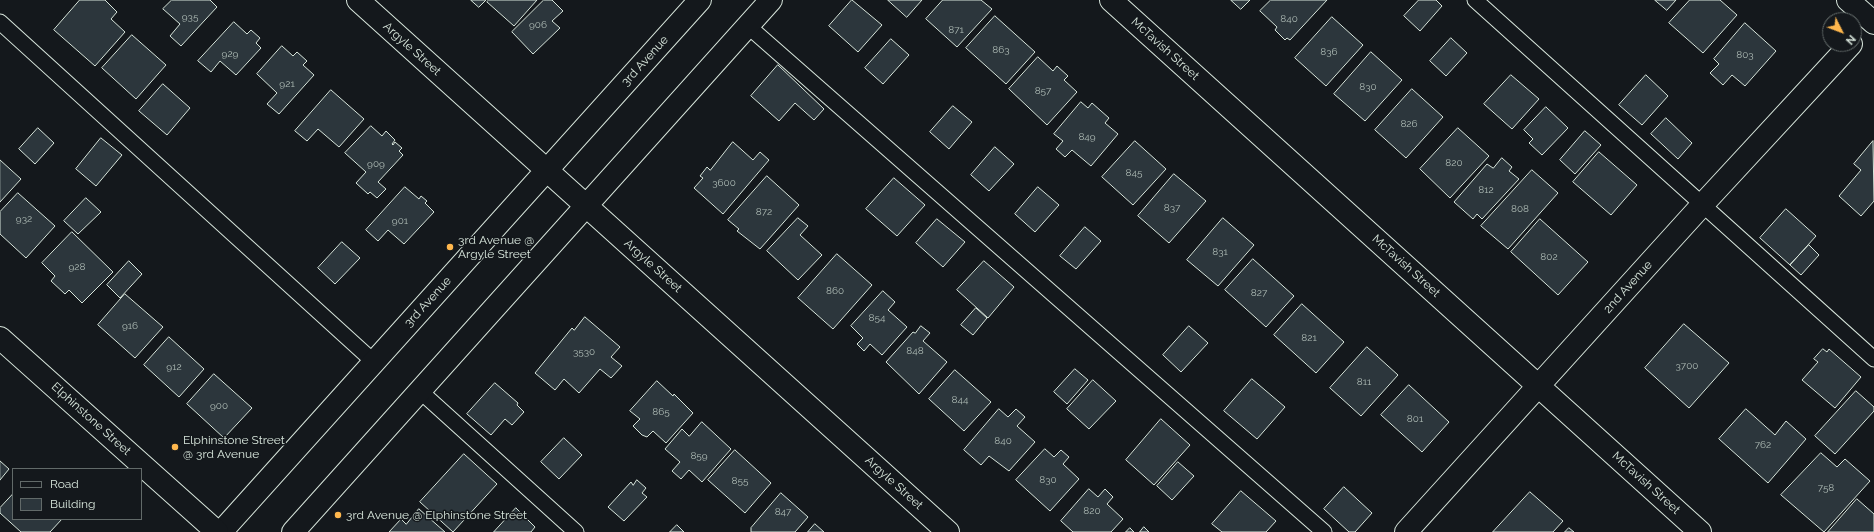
<!DOCTYPE html>
<html>
<head>
<meta charset="utf-8">
<style>
	body { margin:0 }
	#map { position:relative; width:1874px; height:532px; overflow:hidden; background:#14181c; font-family:Raleway,sans-serif }
	canvas { display:block }
	.legend { position:absolute; left:12px; top:468px; width:130px; height:52px; box-sizing:border-box; background:#14181c; border:1px solid #626a69; margin:0; padding:5px 7px; list-style:none; font-size:12px; color:#d8e6dc }
	.legend li { display:flex; align-items:center; gap:8px; height:20px }
	.legend b { width:20px; border:1px solid #626a69 }
	.north { position:absolute; left:1822px; top:12px; width:40px; height:40px; box-sizing:border-box; background:#14181c; border:1px solid #626a69; border-radius:50%; rotate:132deg; font-size:11px; font-weight:700; line-height:16px; text-align:center; color:#d8e6dc }
	.north::after { content:''; display:block; margin:auto; width:14px; height:18px; background:#ffb74d; clip-path:polygon(50% 0,100% 100%,50% 72%,0 100%) }
</style>
</head>
<body>
<div id="map">
<canvas width="1874" height="532"></canvas>
<ul class="legend">
<li><b style="height:5px;background:#14181c"></b>Road</li>
<li><b style="height:11px;background:#2c363c"></b>Building</li>
</ul>
<div class="north">N</div>
</div>
<script>
const context = document.querySelector('canvas').getContext('2d');
context.lineJoin = 'round';
function fill(path, color) { context.fillStyle = color; context.fill(path, 'evenodd'); }
function stroke(path, color, width, dash) { context.strokeStyle = color; context.lineWidth = width; context.lineCap = dash ? 'butt' : 'round'; context.setLineDash(dash || []); context.stroke(path); }
function drawText(font, color, halo, rows, align = 'center') {
  context.font = font + ' Raleway,sans-serif'; context.lineWidth = 3; context.setLineDash([]); context.textBaseline = 'middle'; context.strokeStyle = halo; context.fillStyle = color; for (const [text, x, y, turn = 0] of rows) {
    context.save(); context.translate(x, y); context.rotate((+turn || 0) * Math.PI / 180); context.textAlign = isNaN(turn) ? turn : align; if (halo) context.strokeText(text, 0, 0); context.fillText(text, 0, 0); context.restore();
  }
}
const building = new Path2D(`
	M80,0h25l12,12 -6,7 14,13 -30,34 -41,-36z
	M172,0h38l7,7 -36,39 -11,-10 10,-12 -17,-15z
	M471,0h15l-7,7z
	M489,0h48l-23,26 -27,-24z
	M544,0h8l11,11 -11,10 8,7 -27,26 -21,-22z
	M852,0l30,25 -24,27 -29,-26z
	M888,0h34l-15,17z
	M943,0h38l11,9 -35,38 -31,-28z
	M1231,0h19l-9,9z
	M1271,0h56l-37,40 -3,-2 -2,2 -10,-10 2,-3 -17,-16z
	M1419,0h17l6,6 -22,25 -16,-15z
	M1655,0h21l-9,10z
	M1690,0h30l17,15 -34,38 -34,-30z
	M995,16l40,36 -29,32 -40,-36z
	M1332,17l31,28 -37,41 -31,-28z
	M234,22l13,12 4,-4 9,8 -4,5 5,5 -25,27 -16,-14 -9,11 -13,-11z
	M1745,23l31,28 -31,35 -13,-11 -9,10 -13,-12 9,-9 -5,-5z
	M132,35l34,30 -30,34 -34,-31z
	M1451,38l16,15 -21,23 -16,-15z
	M891,39l18,16 -26,29 -18,-16z
	M282,46l11,10 4,-4 10,9 -4,4 11,10 -35,39 -12,-10 10,-11 -20,-19z
	M1371,52l31,28 -37,41 -31,-27z
	M1038,57l15,14 4,-5 11,10 -4,4 13,12 -30,33 -38,-36z
	M778,65l46,44 -10,11 -19,-17 -16,18 -28,-25z
	M1511,75l28,24 -27,30 -28,-25z
	M1646,75l22,21 -26,29 -23,-20z
	M163,84l27,24 -23,27 -28,-24z
	M1412,89l31,28 -37,41 -31,-28z
	M331,90l33,29 -25,28 -21,-18 -11,12 -12,-10z
	M1081,102l7,6 4,-5 17,15 -4,5 13,11 -27,32 -19,-16 -7,7 -9,-8 7,-8 -9,-7z
	M953,106l19,16 -23,27 -19,-17z
	M1546,107l22,21 -26,27 -13,-12 4,-4 -9,-9z
	M1666,118l26,25 -14,16 -27,-25z
	M371,126l11,10 4,-5 9,9 -3,4 1,1 2,-3 7,6 -3,3 4,4 -25,27 8,7 -9,9 -7,-6 -2,2 -12,-11 10,-11 -21,-19z
	M38,128l16,15 -19,21 -16,-15z
	M1458,128l31,28 -39,42 -30,-29z
	M1585,131l16,14 -26,29 -15,-14z
	M101,138l21,17 -26,31 -20,-17z
	M1135,141l31,28 -33,36 -31,-28z
	M1873,141l1,60 -13,15 -22,-20 22,-26 -7,-6z
	M733,142l20,18 7,-8 9,8 -46,54 -29,-26 9,-10 -3,-2 7,-9 3,3z
	M995,147l19,17 -25,27 -18,-16z
	M1599,152l38,33 -26,30 -38,-33z
	M1502,158l10,9 -3,4 10,8 -37,40 -5,-5 -4,5 -19,-17 33,-38 6,4z
	M0,160l21,19 -21,23z
	M1532,170l26,23 -50,56 -27,-23z
	M1174,174l32,27 -37,42 -31,-27z
	M767,176l32,29 -39,44 -23,-18 2,-2 -11,-9z
	M894,178l31,27 -28,31 -31,-27z
	M405,187l14,12 2,-3 6,5 -2,2 9,9 -30,32 -16,-14 -10,11 -12,-11z
	M1038,187l21,18 -24,27 -20,-18z
	M18,193l37,33 -29,32 -26,-24v-22z
	M86,198l15,14 -23,22 -14,-13z
	M1786,209l30,27 -26,29 -30,-27z
	M798,218l10,8 -8,9 22,20 -24,25 -31,-29z
	M1223,218l31,27 -36,41 -31,-26z
	M937,219l28,23 -22,25 -27,-24z
	M1540,219l48,43 -30,33 -47,-43z
	M1085,227l16,14 -25,28 -16,-13z
	M72,232l41,40 -31,31 -13,-13 -4,4 -14,-13 4,-5 -13,-13z
	M342,242l18,16 -25,26 -17,-16z
	M1809,245l10,10 -18,20 -11,-10z
	M837,254l35,31 -39,44 -35,-31z
	M1253,259l41,37 -28,31 -41,-37z
	M129,261l13,13 -22,24 -13,-13z
	M984,261l30,26 -26,31 -31,-28z
	M883,291l12,11 -7,8 19,17 -25,28 -12,-11 -6,7 -7,-7 6,-6 -12,-12z
	M125,294l38,33 -28,31 -37,-33z
	M1302,304l42,38 -28,31 -42,-38z
	M976,308l11,10 -14,17 -12,-10z
	M585,317l35,30 -9,10 11,9 -11,12 -11,-9 -21,24 -15,-14 -9,11 -20,-17 37,-45 2,2z
	M1684,324l45,39 -40,45 -44,-40z
	M921,326l9,7 -7,8 24,21 -28,32 -33,-32 27,-30 2,1z
	M1189,326l19,17 -27,29 -18,-17z
	M169,337l35,32 -25,28 -35,-32z
	M1367,347l31,28 -37,41 -31,-28z
	M1823,349l4,3 2,-3 32,28 -26,31 -33,-28 16,-18 -4,-3z
	M1075,369l13,11 -21,24 -13,-12z
	M955,370l36,32 -27,29 -35,-32z
	M214,374l38,34 -28,30 -37,-34z
	M1252,379l33,28 -28,32 -33,-28z
	M1093,380l23,21 -27,28 -22,-20z
	M657,381l16,15 1,-2 19,19 -27,30 -13,-12 -6,6 -5,-2 -9,-9 7,-7 -10,-8z
	M495,383l23,20 -1,2 7,7 -12,13 -7,-6 -14,16 -24,-21z
	M1409,385l40,37 -27,30 -41,-37z
	M1856,391l18,16v4l-39,43 -20,-18z
	M999,409l9,8 8,-8 9,8 -8,9 18,16 -26,29 -20,-15 -8,9 -17,-15z
	M1746,409l29,26 11,-14 20,18 -38,44 -49,-44z
	M1161,419l29,26 -36,40 -28,-25z
	M702,422l29,27 -29,33 -13,-12 -8,9 -9,-8 8,-9 -15,-13 17,-20 7,7z
	M564,438l18,17 -23,24 -18,-17z
	M1045,449l9,8 7,-7 8,7 -6,7 16,15 -29,32 -34,-31z
	M735,450l36,33 -26,30 -37,-33z
	M1821,453l16,14 8,-8 25,22 -46,51 -43,-37z
	M464,454l33,30 -44,48 -33,-30z
	M0,461l9,8 -9,11z
	M1178,462l16,14 -22,24 -15,-14z
	M637,480l9,8 -4,5 5,4 -23,24 -16,-14 23,-25 2,3z
	M1344,487l28,26 -17,19h-6l-25,-23z
	M1089,489l9,8 7,-8 8,8 -6,7 16,15 -12,13h-38l-12,-11z
	M1241,491l35,30 -10,11h-44l-10,-8z
	M1530,492l33,29 -10,11h-60z
	M781,493l27,24 -13,15h-44v-4z
	M13,494v25h49l-12,13h-29l-21,-19v-5z
	M1857,499l17,15v18h-46z
	M516,508l19,19 -4,5h-37z
	M419,509l26,23h-56l12,-13 5,5z
	M815,524l9,8h-16z
	M677,525l7,7h-14z
	M1144,527l5,5h-9z
	M1130,528l4,4h-8z
	M1569,528l5,4h-9z`);
const lane = new Path2D(`
	M1475,0l399,359
	M0,22l374,340
	M748,26l576,506
	M420,391l156,141`);
const street = new Path2D(`
	M358,0l590,532
	M1111,0l589,532
	M1848,0l26,23
	M221,532l479,-532
	M293,532l478,-532
	M1406,532l297,-328 148,-160`);
const secondary = new Path2D(`
	M0,338l217,194`);
const markers = [
	[450,247,4,"#ffb74d"],
	[175,447,4,"#ffb74d"],
	[338,515,4,"#ffb74d"]
];
const numberNames = [
	["935",190,17],
	["840",1289,19],
	["906",538,25],
	["871",956,30],
	["863",1001,50],
	["836",1329,52],
	["929",230,54],
	["803",1745,55],
	["921",287,84],
	["830",1368,87],
	["857",1043,91],
	["826",1409,124],
	["849",1087,137],
	["820",1454,163],
	["909",376,164],
	["845",1134,173],
	["3600",724,183],
	["812",1486,190],
	["837",1172,208],
	["808",1520,209],
	["872",764,212],
	["932",24,219],
	["901",400,221],
	["831",1220,252],
	["802",1549,257],
	["928",77,267],
	["860",835,291],
	["827",1259,293],
	["854",877,318],
	["916",130,326],
	["821",1309,338],
	["848",915,351],
	["3530",584,352],
	["3700",1687,366],
	["912",174,367],
	["811",1364,382],
	["844",960,400],
	["900",219,406],
	["865",661,412],
	["801",1415,419],
	["840",1003,441],
	["762",1763,445],
	["859",699,456],
	["830",1048,480],
	["855",740,481],
	["758",1826,488],
	["820",1092,511],
	["847",783,512]
];
const streetNames = [
	["Argyle Street",412,49,42],
	["McTavish Street",1165,49,42],
	["3rd Avenue",645,61,-48],
	["Argyle Street",653,266,42],
	["McTavish Street",1406,266,42],
	["2nd Avenue",1628,287,-48],
	["3rd Avenue",428,302,-48],
	["Elphinstone Street",91,419,42],
	["Argyle Street",894,483,42],
	["McTavish Street",1646,483,42]
];
const poiNames = [
	["3rd Avenue @",458,240],
	["Argyle Street",458,254],
	["Elphinstone Street",183,440],
	["@ 3rd Avenue",183,454],
	["3rd Avenue @ Elphinstone Street",346,515]
];
fill(building, '#2c363c');
stroke(building, '#d8e6dc', 1);
stroke(lane, '#d8e6dc', 17);
stroke(street, '#d8e6dc', 24);
stroke(secondary, '#d8e6dc', 24);
stroke(lane, '#14181c', 15);
stroke(street, '#14181c', 22);
stroke(secondary, '#14181c', 22);
for (const [x, y, r, color] of markers) { const dot = new Path2D(); dot.arc(x, y, r, 0, 2 * Math.PI); context.fillStyle = color; context.fill(dot); stroke(dot, '#14181c', 1.5); }
drawText('10px', '#adbab4', null, numberNames);
drawText('12px', '#d8e6dc', '#14181c', streetNames);
drawText('12px', '#d8e6dc', '#14181c', poiNames, 'left');
</script>
</body>
</html>
